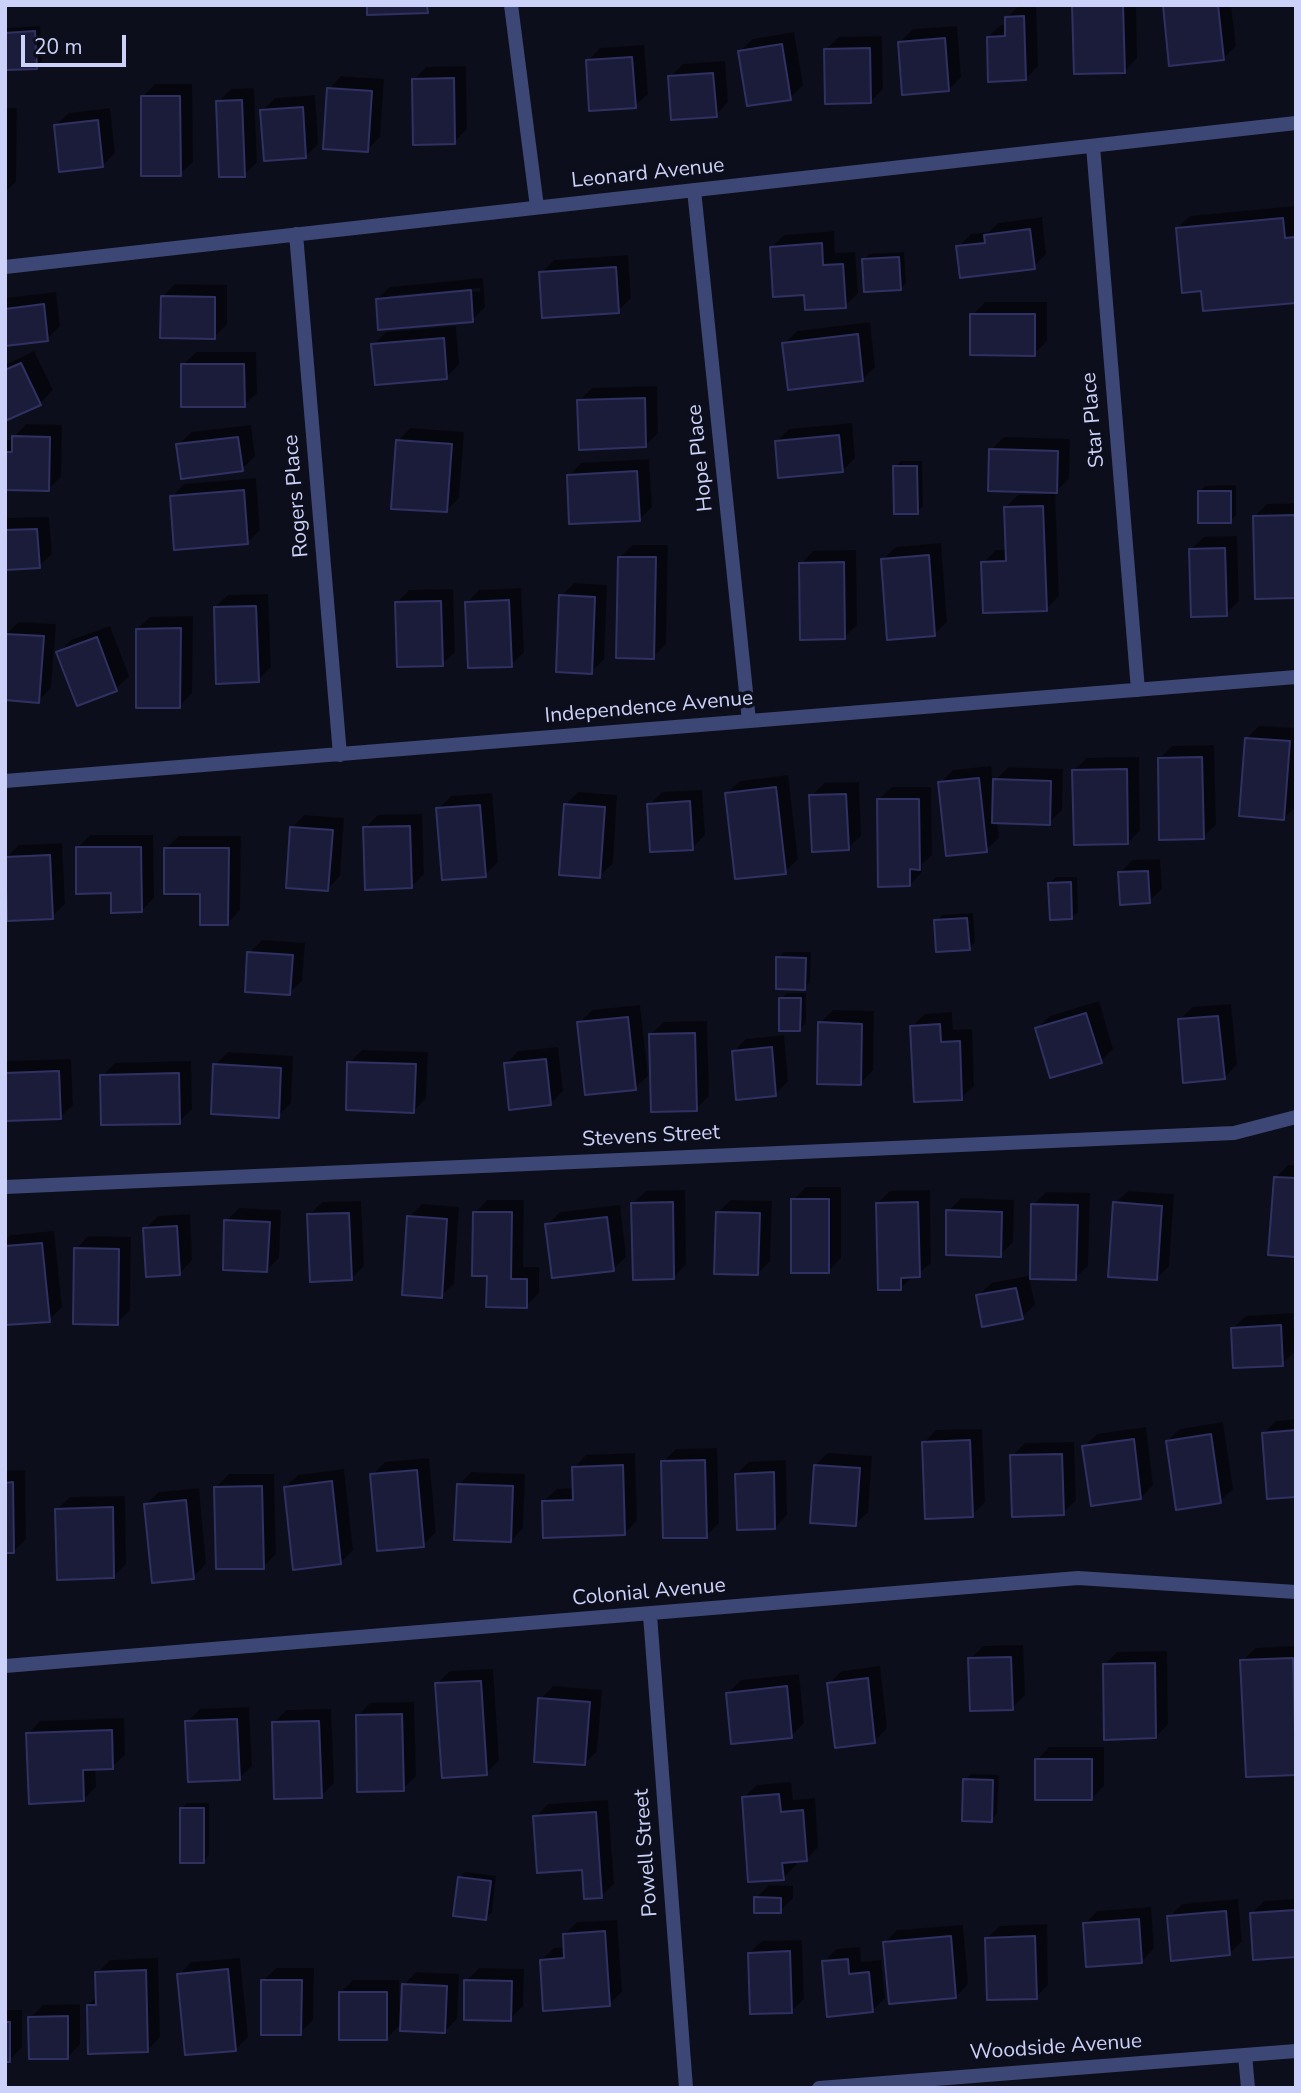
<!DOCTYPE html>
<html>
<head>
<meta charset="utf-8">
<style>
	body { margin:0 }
	#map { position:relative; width:1301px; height:2093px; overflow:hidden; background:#0d0e1b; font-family:"Nunito Sans",sans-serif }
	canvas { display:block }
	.frame { position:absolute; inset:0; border:7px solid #ccd1f9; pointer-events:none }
	.scale { position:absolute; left:21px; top:35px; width:105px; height:32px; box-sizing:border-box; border:4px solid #ccd1f9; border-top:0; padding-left:9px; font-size:21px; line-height:24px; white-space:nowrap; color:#ccd1f9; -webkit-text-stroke:5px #0d0e1b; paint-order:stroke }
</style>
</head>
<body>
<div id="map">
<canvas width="1301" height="2093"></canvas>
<div class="frame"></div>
<div class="scale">20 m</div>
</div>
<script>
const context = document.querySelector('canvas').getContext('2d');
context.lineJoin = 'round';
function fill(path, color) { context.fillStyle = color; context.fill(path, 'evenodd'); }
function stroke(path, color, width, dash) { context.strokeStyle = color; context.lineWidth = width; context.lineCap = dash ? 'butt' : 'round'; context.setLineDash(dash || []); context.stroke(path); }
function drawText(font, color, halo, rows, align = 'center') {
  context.font = font + ' "Nunito Sans",sans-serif'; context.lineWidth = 7; context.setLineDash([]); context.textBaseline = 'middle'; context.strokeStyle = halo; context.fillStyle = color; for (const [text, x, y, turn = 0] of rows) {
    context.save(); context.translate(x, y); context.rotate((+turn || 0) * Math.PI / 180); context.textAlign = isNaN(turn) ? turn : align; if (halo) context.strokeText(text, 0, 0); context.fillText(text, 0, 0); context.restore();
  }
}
const shadow = new Path2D(`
	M1019,5h17l2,61 -12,13 -38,-42 13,-12 6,-1v-6z
	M1074,5h62l1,53 -12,13z
	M1165,5h66l5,41 -13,13z
	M40,26l2,35 -6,6 -31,2v-39l3,-2z
	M957,26l4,51 -12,13 -49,-48 13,-13z
	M794,32l9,53 -13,13 -50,-47 13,-12z
	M882,36l1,53 -13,13 -44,-53 13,-12z
	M644,45l4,49 -13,12 -47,-45 12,-13z
	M725,61l3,41 -12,13 -46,-38 13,-13z
	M466,66l1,63 -13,13 -40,-62 12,-13z
	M341,76l43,3 -4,58 -13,13 -38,-61z
	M155,84h37l1,78 -13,12 -38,-77z
	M254,88l3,74 -13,13 -26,-73 13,-13z
	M315,95l3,49 -12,12 -44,-45 13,-13z
	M5,108h12l-1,74 -11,10z
	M110,108l5,45 -13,13 -46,-41 13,-12z
	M1295,206l1,95 -93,-12 -26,-61 13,-12z
	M1042,217l4,37 -12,13 -76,-20 13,-13 18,-2 9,-9z
	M834,231l1,22 20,-1 3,41 -13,13 -40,-13 -33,-46 12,-12z
	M904,252l2,31 -6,6 -37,-29 6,-6z
	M628,255l3,43 -13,13 -77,-38 13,-13z
	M483,278l2,29 -13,13 -95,-21 13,-12zM480,288v3l-91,8v-3z
	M175,284l52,1v39l-13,13 -52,-40z
	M56,292l4,34 -13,13 -42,5v-46z
	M985,302h62v39l-13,13 -62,-39z
	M870,322l5,45 -13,13 -78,-36 13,-13z
	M456,326l3,38 -12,13 -74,-32 13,-13z
	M34,351l19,39 -13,13 -35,16v-54z
	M196,352h60l1,41 -13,12 -61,-40z
	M657,386l1,47 -13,13 -66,-45 13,-13z
	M852,423l3,35 -13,13 -65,-30 12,-12z
	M26,424l36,1 -1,52 -13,12h-43v-49h9v-3z
	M251,425l4,31 -13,13 -64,-24 13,-13z
	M410,428l54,4 -5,66 -13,13 -48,-70z
	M1004,437l66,2 -1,40 -14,13 4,104 -13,13 -63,-46 13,-13h11l-2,-42 13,-13 30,-1v-3l-57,-41z
	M649,459l3,48 -13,13 -70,-44 12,-13z
	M901,461h21l1,45 -6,6 -22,-45z
	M256,478l4,52 -12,12 -76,-45 12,-13z
	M1236,485v30l-6,6 -31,-29 6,-6z
	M1296,503v93l-41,-80 12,-12z
	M49,517l3,37 -13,12 -34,2v-47l3,-3z
	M1237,536l2,65 -13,13 -35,-65 13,-12z
	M941,543l6,79 -12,12 -52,-75 13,-12z
	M633,545h35l-2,99 -13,13 -33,-100z
	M856,550l1,75 -13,12 -43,-73 12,-13z
	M574,583l33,2 -3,74 -13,13 -30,-76z
	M521,588l3,64 -13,13 -44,-62 12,-13z
	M453,589l2,63 -13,12 -45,-61 12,-13z
	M268,594l3,73 -13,13 -43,-73 13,-12z
	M193,616l-1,77 -12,13 -43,-77 13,-12z
	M19,622l37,2 -5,64 -13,13 -32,-67z
	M110,626l19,50 -13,13 -38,15 -20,-51 13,-13z
	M1259,726l37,2v78l-12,12 -38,-79z
	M1214,745l2,80 -13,12 -44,-78 13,-13z
	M1139,757l1,73 -12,13 -54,-73 13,-12z
	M991,766l2,16 15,-15 55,2 -1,41 -13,13 -52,-1 2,16 -13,12 -46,-67 13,-13z
	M788,775l10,84 -13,13 -58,-79 13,-12z
	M859,782l2,54 -13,12 -37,-52 13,-13z
	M892,787h39l1,68 -10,9v8l-12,13 -31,-86z
	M702,790l3,45 -13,13 -43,-43 13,-13z
	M578,792l39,3 -4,68 -13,13 -35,-71z
	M492,793l6,69 -13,13 -47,-66 13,-13z
	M422,814l2,60 -13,13 -46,-59 13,-13z
	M304,815l40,3 -4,58 -12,13 -36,-61z
	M90,835h63l1,63 -13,13 -29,-20 -35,-43z
	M179,836h62l-1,74 -12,13 -62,-75z
	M62,843l3,61 -13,13 -46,-59 13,-13z
	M1160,859l2,30 -13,12 -29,-28 12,-13z
	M1056,877h21l1,35 -6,6 -22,-35z
	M973,913l2,29 -6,6 -33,-27 6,-6z
	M262,940l43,3 -3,38 -13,12 -40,-40z
	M784,952h27l-1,30 -6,6 -26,-30z
	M787,993h19v30l-6,6 -19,-30z
	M1099,1001l14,48 -12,12 -64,-33 13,-12z
	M1231,1004l6,61 -13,13 -45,-58 13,-13z
	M640,1005l8,71 -13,12 -56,-65 13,-13z
	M833,1010l41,1 -1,59 -12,13 -41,-60z
	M952,1012l1,18 19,-1 2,57 -13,12 -49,-72 13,-12z
	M707,1021l2,75 -13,13 -45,-75 13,-12z
	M784,1035l4,46 -12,13 -42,-43 12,-12z
	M558,1047l5,44 -13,13 -44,-40 12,-13z
	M362,1050l66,2 -2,46 -12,13 -65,-48z
	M228,1052l65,4 -2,47 -13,13 -63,-51z
	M71,1059l2,46 -13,12 -55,2v-58z
	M191,1061l1,48 -13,13 -77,-46 13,-13z
	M1288,1165h8v90l-21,-77z
	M806,1187h35v71l-12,13 -36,-71z
	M685,1190l1,74 -12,13 -41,-74 13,-12z
	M930,1190l1,73 -31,25 -23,-84 13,-13z
	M1128,1191l46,3 -5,72 -13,13 -41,-76z
	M1046,1192l44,1 -2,73 -13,12 -46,-1 6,28 -13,12 -44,-21 13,-13 41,-8 1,-70z
	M961,1198l53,2 -1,42 -13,13 -52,-44z
	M487,1200h37l-1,67h16v26l-13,13 -38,-32 -13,-61z
	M731,1200l41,1 -2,60 -13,13 -39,-62z
	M361,1201l3,65 -13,13 -42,-64 13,-13z
	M422,1204l37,3 -5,77 -13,12 -32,-79z
	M620,1205l6,52 -13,12 -66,-44 13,-13z
	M239,1208l42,2 -2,48 -12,12 -41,-49z
	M190,1214l2,46 -12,13 -35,-44 13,-13z
	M54,1231l8,76 -13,13 -44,4v-84l6,-5z
	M88,1236l43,1 -1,73 -13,13 -41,-74z
	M1293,1313l2,38 -13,13 -49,-36 13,-12z
	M1296,1419v76l-32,-62 12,-12z
	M1223,1422l10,67 -13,12 -53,-60 13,-12z
	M1146,1427l7,58 -12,13 -57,-51 13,-13z
	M982,1429l3,73 -13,13 -48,-72 12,-13z
	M1074,1442l2,58 -13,13 -51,-57 13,-13z
	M717,1448l2,75 -13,13 -43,-74 13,-13z
	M635,1453l2,68 -12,12 -81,-32 13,-12 17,-1v-20l12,-13z
	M828,1453l44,3 -4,56 -12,12 -41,-59z
	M429,1458l7,74 -13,13 -51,-70 13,-13z
	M786,1460l1,55 -12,13 -39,-54 13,-12z
	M344,1469l9,81 -13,13 -55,-76 13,-12z
	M25,1470l1,69 -12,12 -9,1v-81z
	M471,1472l54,2 -2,54 -12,13 -52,-56z
	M229,1474h45l2,80 -13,13 -47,-80z
	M199,1488l7,76 -13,13 -47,-73 13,-12z
	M125,1496l1,68 -13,13 -56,-68 13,-12z
	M1023,1645l2,50 -13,13 -42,-49 13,-13z
	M1296,1646v127l-54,-112 13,-13z
	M1167,1651l1,73 -12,13 -52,-72 13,-13z
	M880,1666l7,62 -12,13 -46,-58 13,-12z
	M493,1669l6,91 -12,13 -50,-89 13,-13z
	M799,1674l5,49 -13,13 -63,-43 13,-13z
	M553,1686l49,4 -5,61 -12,12 -45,-64z
	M414,1702l2,74 -13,13 -45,-73 12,-13z
	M249,1707l3,59 -13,12 -52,-56 13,-13z
	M331,1709l3,74 -13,13 -47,-73 12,-13z
	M124,1718l1,37 -13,12 -17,1 1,19 -13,13 -55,-66 12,-13z
	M1049,1747h55v39l-12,12 -55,-38z
	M971,1774l28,1 -2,39 -6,6 -26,-40z
	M791,1782l2,18 22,-2 3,49 -12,13h-11l1,5 -13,13 -39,-81 13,-12z
	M608,1800l6,84 -13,12 -17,-28 -49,-51 13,-13z
	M187,1803h22v52l-5,6 -23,-52z
	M465,1872l31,4 -4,36 -6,6 -27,-40z
	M769,1885l24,1v12l-13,13 -24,-13z
	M1238,1899l4,42 -13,13 -60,-37 13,-13z
	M1296,1899v10l-34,2v3h-11l13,-13z
	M1151,1907l3,41 -12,13 -57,-37 12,-13z
	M617,1920l5,72 -13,12 -68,-44 13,-12 11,-1 -1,-12 13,-13z
	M1047,1924l1,61 -12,12 -49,-59 13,-12z
	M963,1925l5,59 -12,13 -71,-54 12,-13z
	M802,1940l2,59 -13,12 -42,-58 13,-12z
	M860,1947l1,15 20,-2 4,38 -13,13 -48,-49 12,-13z
	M158,1958l2,79 -12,13 -60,-45 9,-9v-23l13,-13z
	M240,1958l8,79 -13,13 -56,-75 12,-13z
	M276,1968h38l-1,52 -13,13 -37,-52z
	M479,1968l45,1 -1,37 -13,13 -44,-38z
	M416,1972l43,2 -2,45 -12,12 -41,-46z
	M353,1980h46l1,45 -14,14 -46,-46z
	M80,2004v40l-12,13 -38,-39 13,-13z
	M5,2010h17v37l-12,13h-5z`);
const building = new Path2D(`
	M367,5h60l1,8 -61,2z
	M1072,5h51l2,68 -51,1z
	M1163,5h55l6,55 -55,6z
	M1024,16l2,64 -38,2 -1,-45 18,-1v-19z
	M35,31l2,38 -32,1v-37z
	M945,38l4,53 -47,4 -4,-53z
	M782,44l9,56 -44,6 -9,-55z
	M870,48l1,55 -46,1 -1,-55z
	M632,57l4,51 -47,3 -3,-51z
	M713,73l4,44 -46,3 -3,-44z
	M454,78l1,66 -42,1 -1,-66z
	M327,88l45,3 -4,61 -45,-3z
	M141,96h39l1,80h-40z
	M242,100l3,77h-26l-3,-76z
	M303,107l3,51 -42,3 -4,-51z
	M98,120l5,47 -44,5 -5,-47z
	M1283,218l2,20 11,-1v66l-93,8 -2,-20 -19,2 -6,-65z
	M1030,229l5,40 -75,9 -4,-32 29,-3 -1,-8z
	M822,243l1,22 20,-1 3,44 -41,2 -1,-15 -31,2 -3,-50z
	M899,257l2,33 -37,2 -2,-33z
	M616,267l3,46 -77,5 -3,-46z
	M471,290l2,32 -95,8 -2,-31z
	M161,296l54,1v42l-55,-1z
	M44,304l4,37 -43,5v-37z
	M970,314h65v42l-65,-1z
	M858,334l5,47 -75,9 -6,-47z
	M444,338l3,41 -72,6 -4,-41z
	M21,363l20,42 -36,16v-51z
	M181,364h63l1,43h-64z
	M645,398l1,49 -67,3 -2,-50z
	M839,435l4,37 -65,6 -3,-37z
	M12,436l38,1 -1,54 -44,-1v-38h7z
	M238,437l5,34 -62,8 -5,-35z
	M396,440l56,4 -5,68 -56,-3z
	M989,449l69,2 -1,42 -69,-2z
	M893,466h24l1,48h-24z
	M637,471l3,50 -71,3 -2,-49z
	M244,490l4,54 -74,6 -4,-54z
	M1198,491h33v32h-33z
	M1043,506l4,105 -64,2 -2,-51 25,-1 -2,-54z
	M1296,515v83l-41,1 -2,-83z
	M37,529l3,39 -35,2v-40z
	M1225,548l2,68 -36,1 -2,-68z
	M929,555l6,81 -48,4 -6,-81z
	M618,557h38l-2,102 -38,-1z
	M844,562l1,77 -45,1 -1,-77z
	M559,595l36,2 -3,77 -36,-2z
	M509,600l3,67 -44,1 -3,-66z
	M441,601l2,65 -46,1 -2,-65z
	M256,606l3,76 -43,2 -2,-77z
	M181,628l-1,80h-44v-79z
	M5,634l39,2 -5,67 -34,-3z
	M97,637l20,54 -40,15 -21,-54z
	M1245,738l45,3 -6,79 -45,-4z
	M1202,757l2,82 -45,1 -1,-82z
	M1127,769l1,75 -54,1 -2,-75z
	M979,778l8,74 -41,4 -8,-74z
	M993,779l58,2 -1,44 -58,-2z
	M776,787l10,87 -51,5 -10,-86z
	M846,794l3,56 -37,2 -3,-57z
	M877,799h42l1,71 -10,-1v17l-32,1z
	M690,801l3,49 -43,2 -3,-48z
	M564,804l41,3 -5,71 -41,-3z
	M480,805l6,72 -44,3 -6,-72z
	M410,826l2,62 -47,2 -2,-63z
	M290,827l43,3 -5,61 -42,-3z
	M76,847h65l1,65 -31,1v-20l-35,1z
	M164,848h65l-1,77h-28v-31h-36z
	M50,855l3,64 -46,2 -2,-64z
	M1148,871l2,32 -30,2 -2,-33z
	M1071,882l1,37 -22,1 -2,-37z
	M967,918l3,32 -34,2 -2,-32z
	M247,952l46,3 -3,40 -45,-3z
	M776,957l30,1 -1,32 -29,-1z
	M779,998h22l-1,33h-21z
	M1086,1013l16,50 -52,15 -15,-50z
	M1218,1016l7,63 -42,4 -5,-64z
	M628,1017l8,73 -51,5 -8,-73z
	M818,1022l44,2 -1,61 -44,-1z
	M940,1024l1,18 19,-1 2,59 -48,2 -4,-76z
	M695,1033l2,78 -46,1 -2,-78z
	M772,1047l4,49 -40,4 -4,-49z
	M546,1059l5,46 -42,5 -5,-47z
	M347,1062l69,2 -2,49 -68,-3z
	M213,1064l68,4 -2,50 -68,-4z
	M59,1071l2,48 -56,2v-48z
	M179,1073l1,51 -79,1 -1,-50z
	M1274,1177l22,1v79l-28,-2z
	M791,1199h38v74h-38z
	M673,1202l1,77 -41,1 -2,-77z
	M918,1202l2,75 -19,1v12h-23l-2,-87z
	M1113,1202l49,4 -5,74 -49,-3z
	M1031,1204l47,1 -2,75 -46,-1z
	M946,1210l56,2 -1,45 -55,-2z
	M473,1212h39l-1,67h16v29l-41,-1 1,-31h-15z
	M716,1212l44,1 -2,62 -44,-1z
	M349,1213l3,67 -42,2 -3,-68z
	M407,1216l40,3 -5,79 -40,-3z
	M607,1217l7,54 -62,7 -7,-54z
	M224,1220l46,2 -3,50 -44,-2z
	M177,1226l3,49 -34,2 -3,-49z
	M42,1243l8,79 -45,3v-79z
	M74,1248l45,1 -1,76 -45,-1z
	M1016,1288l7,31 -41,8 -6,-32z
	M1281,1325l2,41 -50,2 -2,-40z
	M1296,1430v67l-29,2 -5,-66z
	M1211,1434l10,69 -45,7 -10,-69z
	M1134,1439l7,60 -50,7 -9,-60z
	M970,1440l3,77 -48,2 -3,-77z
	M1062,1454l2,61 -52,2 -2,-62z
	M705,1460l2,78h-44l-2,-77z
	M623,1465l2,70 -82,3 -1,-37 31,-1 -1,-33z
	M814,1465l46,3 -4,58 -46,-3z
	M417,1470l7,77 -47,4 -7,-77z
	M774,1472l1,57 -38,1 -2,-56z
	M332,1481l9,83 -48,6 -9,-83z
	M13,1482l1,71h-9v-70z
	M457,1484l56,2 -2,56 -57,-2z
	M262,1486l2,83h-48l-2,-82z
	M186,1500l8,79 -42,4 -8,-79z
	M113,1507l1,71 -57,2 -2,-71z
	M1011,1657l2,53 -43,1 -2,-53z
	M1293,1658l3,117 -50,2 -6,-117z
	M1155,1663l1,75 -52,2 -1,-76z
	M868,1678l7,65 -40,5 -8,-65z
	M481,1681l6,94 -45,3 -7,-95z
	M787,1686l5,52 -61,6 -5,-51z
	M538,1698l52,4 -5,63 -51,-3z
	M402,1714l2,77 -47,1 -1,-77z
	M237,1719l3,61 -52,2 -3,-61z
	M319,1721l3,77 -48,1 -2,-77z
	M112,1730l1,39 -30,1 1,31 -55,3 -3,-71z
	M1035,1759h57v41h-57z
	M963,1779l30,1 -1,42 -30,-1z
	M779,1794l2,18 22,-2 4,51 -25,2 2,17 -36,2 -6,-85z
	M180,1808h24v55h-24z
	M596,1812l6,86 -18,1 -2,-29 -45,3 -4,-57z
	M458,1877l33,4 -5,39 -33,-4z
	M754,1897l27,1v15h-27z
	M1296,1910v47l-43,3 -3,-47z
	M1226,1911l4,44 -59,6 -4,-45z
	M1139,1919l3,44 -56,4 -3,-44z
	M605,1931l5,75 -67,5 -3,-51 24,-2 -1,-24z
	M951,1936l5,62 -67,6 -6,-62z
	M1035,1936l2,63 -50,1 -2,-62z
	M790,1951l2,62 -42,1 -2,-61z
	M848,1959l1,15 20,-2 4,40 -46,5 -5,-56z
	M228,1969l8,82 -51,4 -8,-81z
	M146,1970l2,82 -60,2 -1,-49h9l-1,-33z
	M261,1980h41l-1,55h-40z
	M464,1980l48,1 -1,40 -47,-1z
	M402,1984l45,2 -2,47 -45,-2z
	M339,1992h48v48h-48z
	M68,2016v43h-39l-1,-42z
	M5,2022h5v40h-5z`);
const street = new Path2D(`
	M511,5l26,202
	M1093,146l45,544
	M694,190l55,531
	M296,234l44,521
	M5,267l1291,-144
	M5,781l1291,-104
	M5,1187l1229,-54 62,-16
	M650,1615l36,473
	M5,1666l1073,-88 218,14
	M1245,2055l3,33
	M819,2088l477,-37`);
const streetNames = [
	["Leonard Avenue",648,174,-6],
	["Star Place",1094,420,-95],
	["Hope Place",701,458,-96],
	["Rogers Place",297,496,-95],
	["Independence Avenue",649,708,-5],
	["Stevens Street",651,1137,-3],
	["Colonial Avenue",649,1593,-5],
	["Powell Street",647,1853,-94],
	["Woodside Avenue",1056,2048,-4]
];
fill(shadow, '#0007');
fill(building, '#1b1c39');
stroke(building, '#303163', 2);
stroke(street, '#3d4775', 14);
drawText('21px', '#ccd1f9', '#0d0e1b', streetNames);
</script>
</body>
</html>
